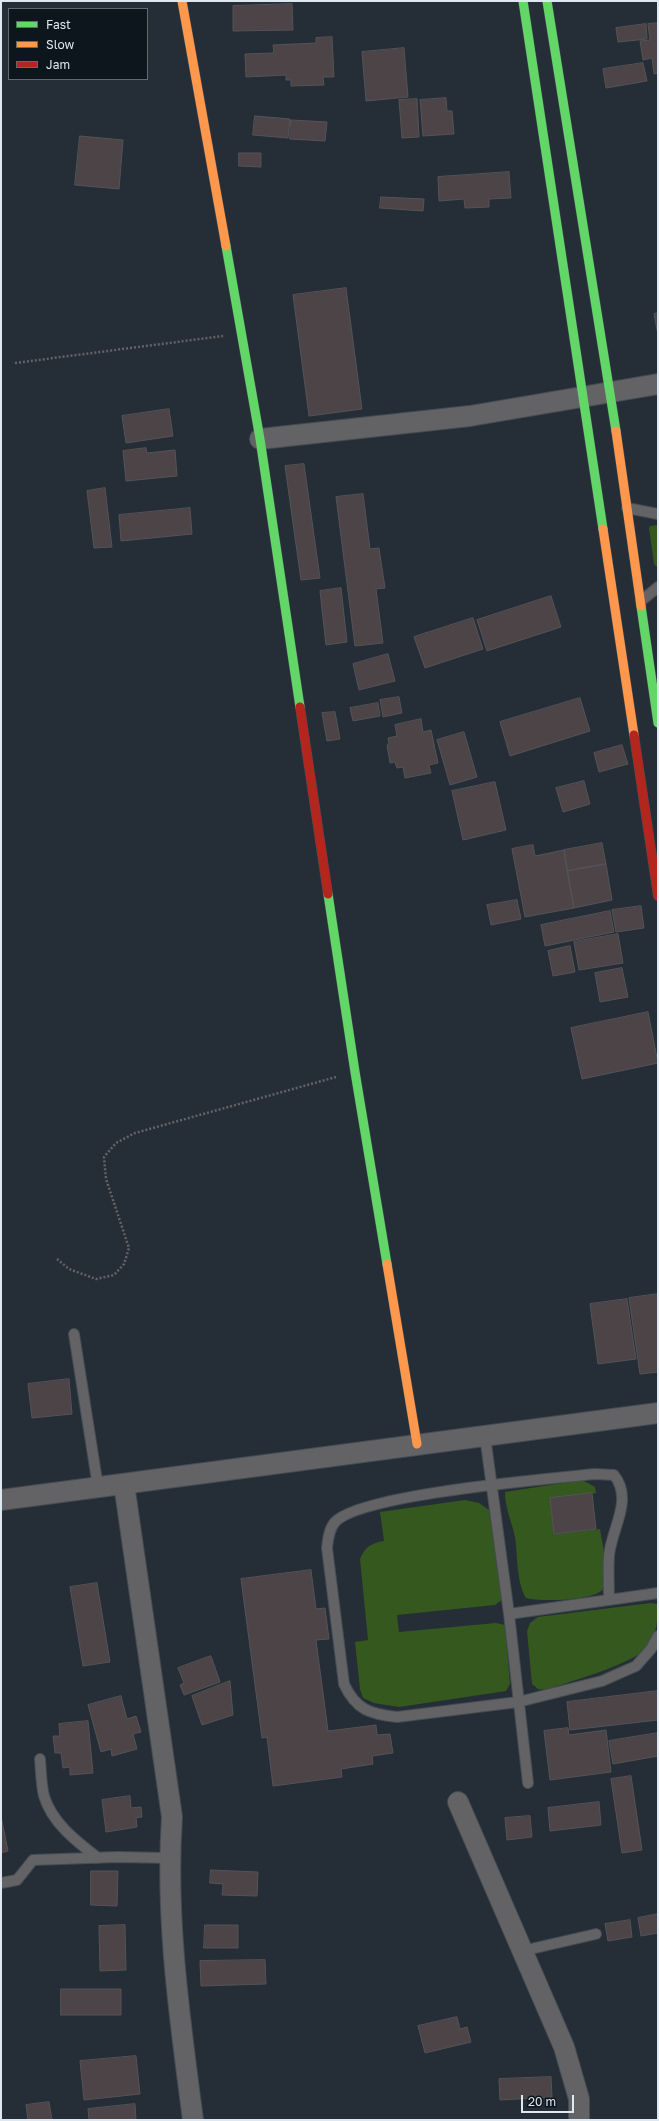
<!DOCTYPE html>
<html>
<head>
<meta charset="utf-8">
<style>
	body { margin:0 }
	#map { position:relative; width:659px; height:2121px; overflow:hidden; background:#252e37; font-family:"Golos Text",sans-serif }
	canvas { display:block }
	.frame { position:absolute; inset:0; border:2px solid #dde8f3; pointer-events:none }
	.legend { position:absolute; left:8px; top:8px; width:140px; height:72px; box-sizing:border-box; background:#0e161d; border:1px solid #616a73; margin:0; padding:5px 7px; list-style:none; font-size:12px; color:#dde8f3 }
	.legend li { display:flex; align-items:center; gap:8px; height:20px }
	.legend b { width:20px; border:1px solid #616a73 }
	.scale { position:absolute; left:521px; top:2095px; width:53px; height:18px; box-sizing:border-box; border:2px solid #dde8f3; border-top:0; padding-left:5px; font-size:12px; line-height:14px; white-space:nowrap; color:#dde8f3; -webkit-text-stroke:3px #0e161d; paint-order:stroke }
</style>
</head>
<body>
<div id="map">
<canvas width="659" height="2121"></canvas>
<div class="frame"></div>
<ul class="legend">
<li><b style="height:5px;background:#63d668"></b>Fast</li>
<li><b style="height:5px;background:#ff974d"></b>Slow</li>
<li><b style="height:5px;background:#b3261e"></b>Jam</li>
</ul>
<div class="scale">20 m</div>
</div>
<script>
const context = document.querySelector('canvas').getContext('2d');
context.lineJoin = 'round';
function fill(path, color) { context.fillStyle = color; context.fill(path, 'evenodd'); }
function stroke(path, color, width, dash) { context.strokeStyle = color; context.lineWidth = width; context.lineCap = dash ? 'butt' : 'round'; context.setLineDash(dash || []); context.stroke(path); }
const green = new Path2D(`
	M658,525v41h-2l-2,-2 -5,-36 1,-2z
	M582,1480l13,7 1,6 -46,6 4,35 46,-5c2,14 10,46 4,59 -7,13 -64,14 -78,10 -10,-17 -8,-41 -11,-61 -3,-15 -10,-29 -10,-45z
	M465,1500l14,3 10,7 14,89 -8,6 -98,10 2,17 97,-9 9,2 5,59 -4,7 -107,16 -25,-4 -11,-5 -3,-9 -5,-47 13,-2 -8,-81c5,-12 11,-16 24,-18l-4,-29z
	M651,1603l7,1c0,14 -1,30 -10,42 -13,18 -78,35 -102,44l-8,-1 -6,-5 -5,-53 3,-8 8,-6z`);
const building = new Path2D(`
	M292,4l1,26 -60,1v-25z
	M658,23v50l-4,1 -2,-16 -9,2 -3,-19 10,-1 -2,-16z
	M646,24l1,15 -29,3 -2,-14z
	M332,37l2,40h-11l1,8 -33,1v-6h-5v-5l-40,2 -1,-23 29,-1 -1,-8 43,-2v-5z
	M404,48l4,49 -42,4 -4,-49z
	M643,63l4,18 -41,7 -3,-19z
	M446,98l1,13h5l2,23 -31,2 -3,-36z
	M417,99l2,38 -17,1 -3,-38z
	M255,116l35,3 -2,19 -35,-3z
	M291,120l36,2 -2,19 -35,-2z
	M80,136l43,4 -4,49 -44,-4z
	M239,153h22v14l-22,-1z
	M509,172l2,26 -22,1v8l-24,1 -1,-9 -25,2 -1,-24z
	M381,197l43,2 -1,12 -43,-3z
	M346,288l16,121 -53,7 -16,-121z
	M658,313v22l-4,-21z
	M169,409l4,27 -47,7 -4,-27z
	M146,448l1,5 28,-3 2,26 -51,5 -3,-30z
	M304,464l16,114 -19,2 -16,-114z
	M105,488l7,59 -18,1 -7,-57z
	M363,494l7,55 9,-1 6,40 -9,1 7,54 -28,3 -19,-149z
	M190,508l2,26 -71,7 -2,-26z
	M341,588l6,54 -21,3 -6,-54z
	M551,596l10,31 -74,24 -10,-31z
	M473,618l10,31 -58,19 -11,-31z
	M388,654l7,27 -36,9 -6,-26z
	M399,697l3,16 -19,4 -3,-17z
	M580,698l10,33 -80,25 -10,-34z
	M378,703l2,13 -27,5 -3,-13z
	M335,712l5,27 -13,2 -5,-28z
	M421,719l2,13 8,-2 7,33 -9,2 2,8 -26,5 -2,-11 -6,1 -2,-6 -5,1 -3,-18 2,-1 -1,-6 9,-2 -2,-11z
	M464,732l13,45 -27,8 -13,-45z
	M622,745l6,19 -29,8 -5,-19z
	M584,781l6,23 -27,8 -7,-24z
	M495,782l11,48 -43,10 -11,-49z
	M602,843l4,21 -39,7 -3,-21z
	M533,845l2,11 29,-6 10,58 -49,9 -13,-68z
	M606,864l6,36 -38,8 -7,-37z
	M517,900l4,19 -30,6 -4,-20z
	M641,906l3,22 -28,4 -4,-22z
	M610,911l4,21 -69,14 -4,-21z
	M618,934l5,29 -44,7 -5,-28z
	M570,946l5,26 -22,4 -5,-25z
	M622,968l6,29 -28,5 -5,-29z
	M648,1012l10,51 -76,16 -11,-51z
	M658,1294v78l-18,2 -11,-76z
	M627,1299l9,60 -38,5 -8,-60z
	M69,1379l3,35 -40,4 -4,-34z
	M592,1493l4,36 -42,5 -4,-36z
	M311,1570l5,39 9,-1 4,31 -13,1 12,91 48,-6 1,10 13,-1 3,19 -21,3 1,8 -32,5 1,8 -69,9 -6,-49 -5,1 -21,-159z
	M97,1583l13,79 -27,4 -13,-79z
	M211,1656l9,26 -36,13 -4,-10 4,-2 -6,-15z
	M230,1681l3,34 -31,10 -10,-29z
	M658,1691v29l-88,10 -3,-28z
	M121,1696l6,23 9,-3 5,16 -8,2 4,15 -25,7 -1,-7 -10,3 -13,-47z
	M88,1721l5,52 -23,2v-8l-7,1 -2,-15h-6l-2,-17h7l-1,-12z
	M568,1728l1,7 37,-5 5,42 -61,8 -6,-49z
	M658,1733v23l-45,8 -4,-23z
	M631,1776l11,74 -20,3 -11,-74z
	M130,1796l1,12 10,-1 1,10 -6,1 1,9 -31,5 -4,-32z
	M599,1802l2,23 -51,6 -2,-23z
	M1,1816l7,35 -7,2z
	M530,1816l2,21 -25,3 -2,-22z
	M211,1870l47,2 -1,24 -35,-1 1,-11 -13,-1z
	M91,1871h27l-1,35 -26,-1z
	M658,1914v19l-17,3 -3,-18z
	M630,1920l2,17 -24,4 -3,-17z
	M125,1925l1,45 -26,1 -1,-45z
	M205,1925h33v23h-34z
	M265,1960l1,24 -65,2 -1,-25z
	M61,1989h60v26h-60z
	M457,2017l3,12 7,-2 4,15 -46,11 -7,-27z
	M136,2056l4,38 -56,6 -4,-39z
	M551,2077l1,20 -52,3 -1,-21z
	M49,2102l3,18h-24l-2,-15z
	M135,2104l1,16h-47l-1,-11z`);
const path = new Path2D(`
	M15,363l208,-27
	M57,1259l12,10 27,10 18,-4 10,-11 5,-16 -23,-69 -2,-22 12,-14 19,-10 201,-56`);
const lane = new Path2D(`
	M627,508l31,6
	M641,601l17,-14
	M74,1334l24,153
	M485,1436l24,178 19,169
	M609,1600c0,-15 -1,-30 0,-44 2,-27 25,-56 5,-81l-19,-1c-46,5 -234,20 -260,48 -6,7 -7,17 -8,26l17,136c12,26 26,30 53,33l121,-15 84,-21 34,-15 15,-17 7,-13
	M509,1614l149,-21
	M40,1759c1,11 1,25 4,37 8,27 33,46 54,62
	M1,1883l16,-3 16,-20 84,-3 52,1
	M522,1951l74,-17`);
const street = new Path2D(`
	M260,439l210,-23 188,-32
	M124,1484l48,333c-7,101 8,203 21,303
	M1,1500l657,-87
	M458,1802l106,245 15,52v21`);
const fast = new Path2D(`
	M523,1l80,528
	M547,1l69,430
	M226,246l34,193 40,268
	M641,606l17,117
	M328,894l27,178 32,192`);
const slow = new Path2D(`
	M182,1l44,245
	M616,431l25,175
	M603,529l31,206
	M387,1264l30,180`);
const jam = new Path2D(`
	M300,707l28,187
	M634,735l24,161`);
fill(green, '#35581f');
fill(building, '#4d4447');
stroke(building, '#545357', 1);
stroke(lane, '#444c53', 12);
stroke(street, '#444c53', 22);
stroke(fast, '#444c53', 10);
stroke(slow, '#444c53', 10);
stroke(jam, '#444c53', 10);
stroke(path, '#616467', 2.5, [2, 2]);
stroke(lane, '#636365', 10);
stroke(street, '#636365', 20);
stroke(fast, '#63d668', 9);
stroke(slow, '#ff974d', 9);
stroke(jam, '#b3261e', 9);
</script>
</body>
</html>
